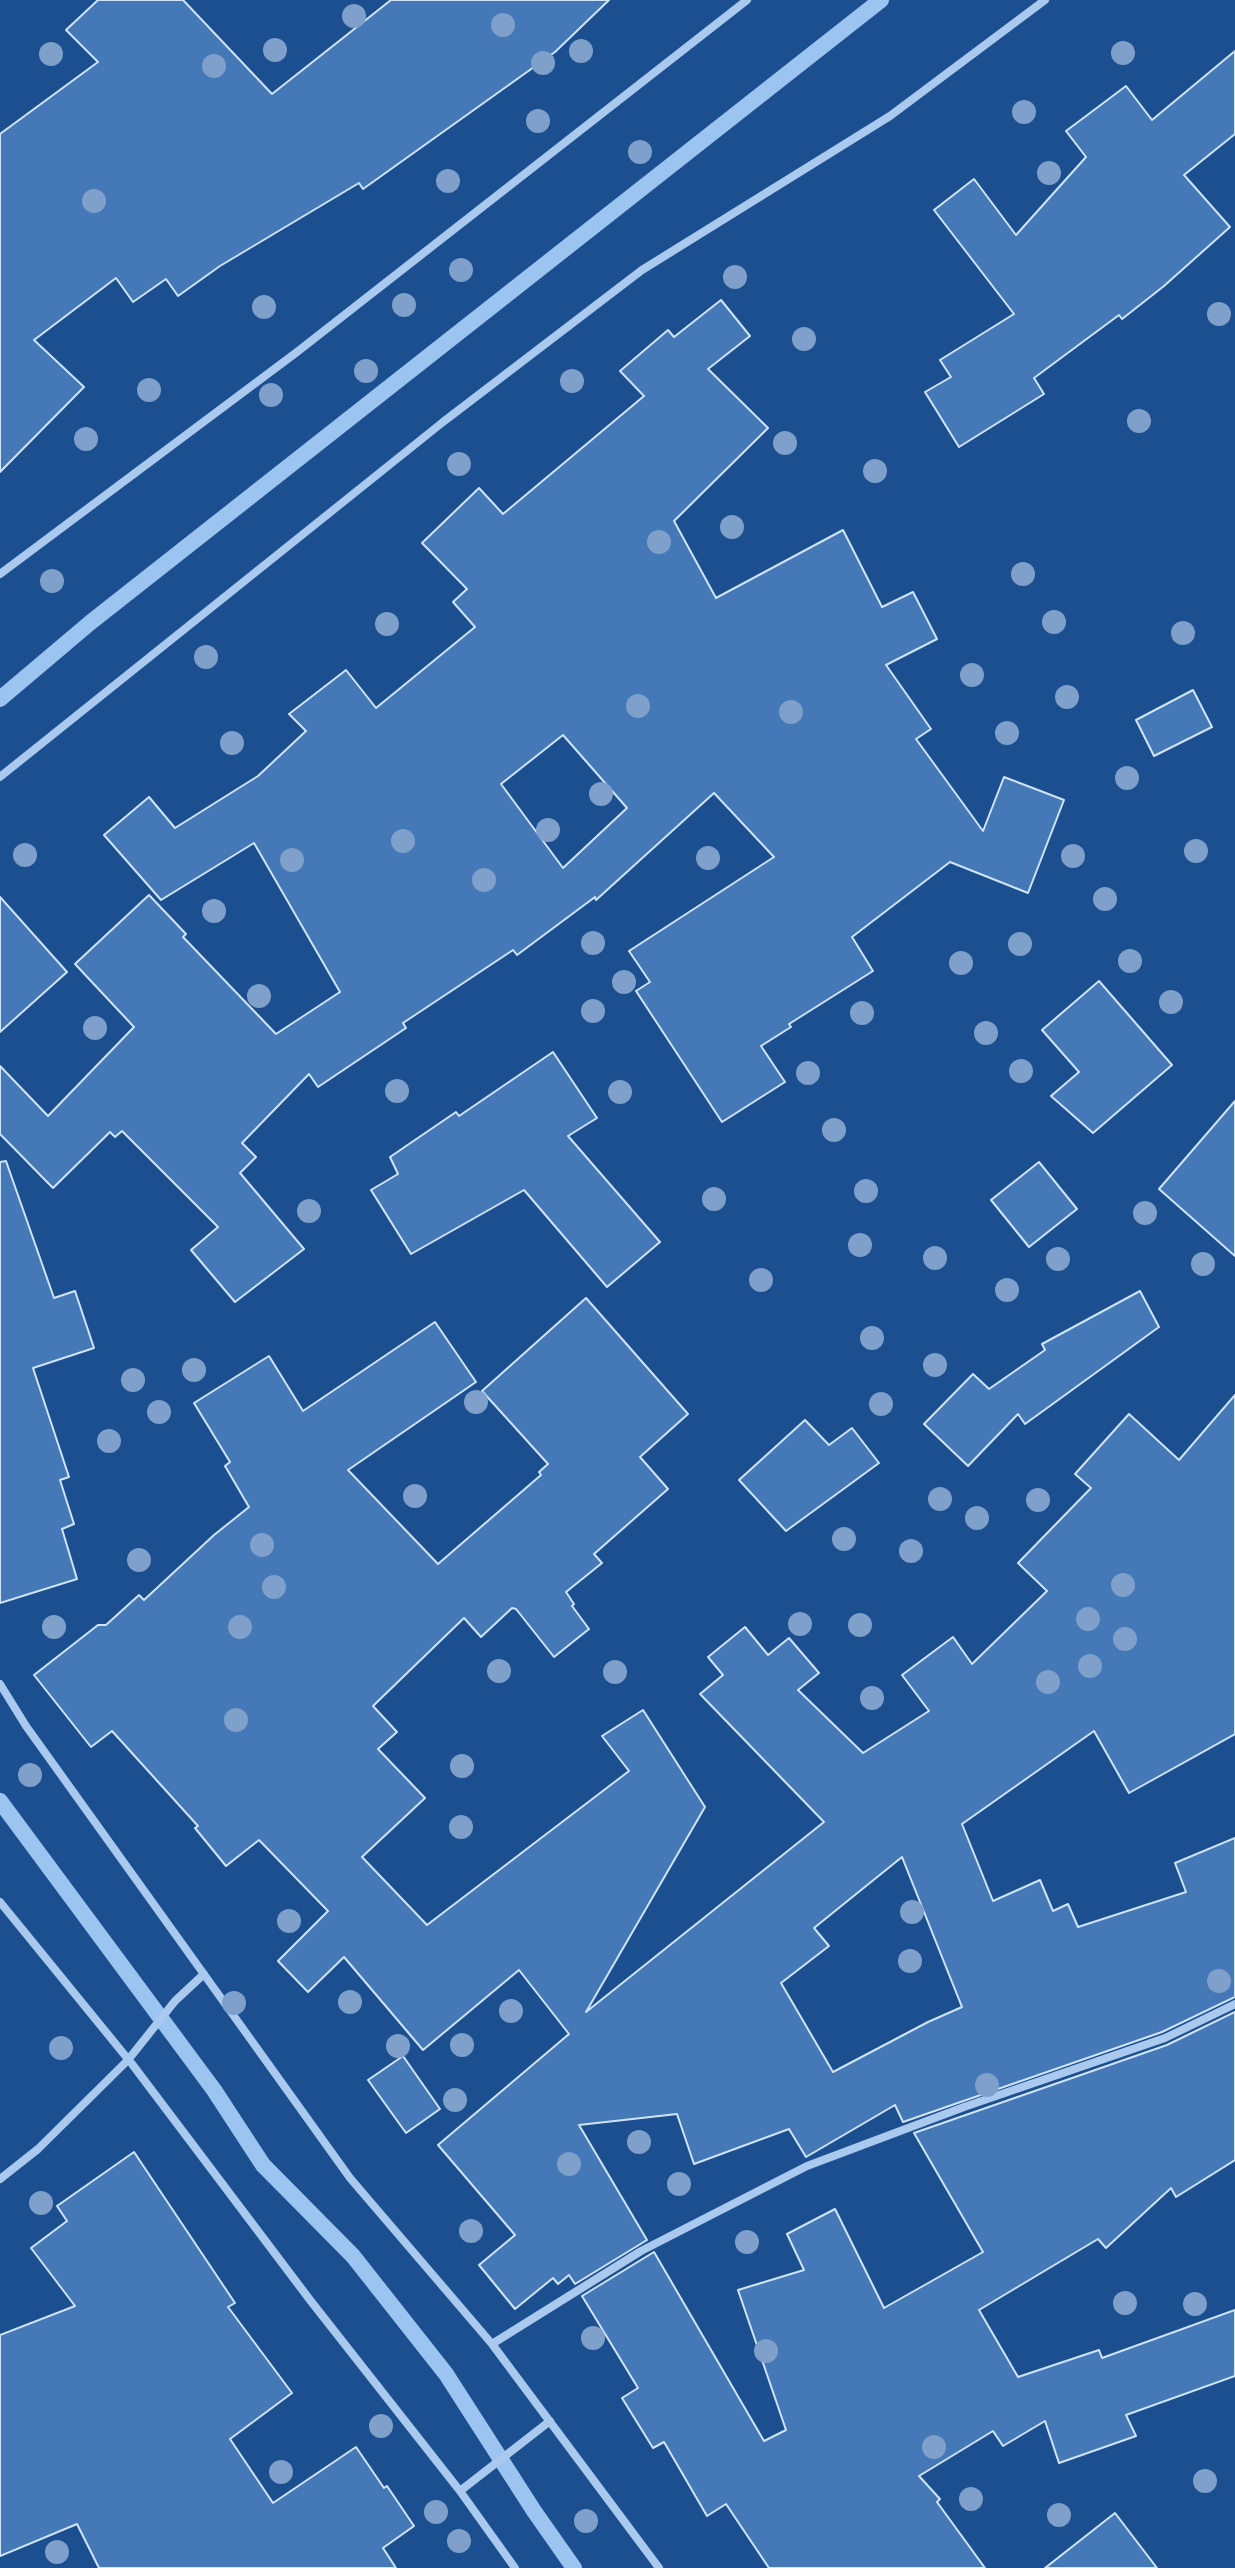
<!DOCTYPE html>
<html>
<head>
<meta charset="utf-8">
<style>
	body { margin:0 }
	canvas { display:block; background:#1b4f8f }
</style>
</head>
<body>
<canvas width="1235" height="2568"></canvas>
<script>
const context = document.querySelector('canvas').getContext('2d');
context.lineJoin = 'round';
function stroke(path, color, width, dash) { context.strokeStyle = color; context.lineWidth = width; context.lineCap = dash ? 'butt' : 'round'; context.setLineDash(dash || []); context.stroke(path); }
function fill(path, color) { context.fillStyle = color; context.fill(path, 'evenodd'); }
const stream = new Path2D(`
	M0,699l91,-77 790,-622
	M0,1801l214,289 49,75 90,91 93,118 88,137 40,57`);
const building = new Path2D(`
	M98,0h85l89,94 119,-94h218l-54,52 -192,137 -4,-6 -139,83 -42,30 -12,-17 -33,23 -17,-24 -82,62 50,47 -84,85v-338l98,-72 -32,-32z
	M1235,51v83l-51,41 46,52 -66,59 -42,33 -3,-4 -85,63 10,16 -85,53 -34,-55 26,-15 -11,-17 74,-46 -80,-104 40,-31 42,56 70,-78 -20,-26 60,-45 26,34z
	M721,300l29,36 -42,33 60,59 -94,93 42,77 127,-68 39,77 31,-15 24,47 -51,26 45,64 -15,10 67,92 21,-54 60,23 -36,93 -78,-31 -98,75 21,34 -84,53 2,3 -30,19 24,36 -63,40 -86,-131 14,-9 -21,-31 145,-94 -60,-64 -118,107 -1,-3 -78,58 -4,-5 -110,73 3,5 -88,59 -9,-13 -67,69 14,14 -16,16 64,76 -69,53 -44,-52 27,-23 -96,-96 -7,6 -5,-5 -57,56 -53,-54v-68l48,50 86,-89 -59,-63 74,-69 37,39 -3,3 93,97 64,-42 -86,-149 -93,57 -57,-65 45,-38 26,31 83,-52 48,-45 -17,-17 57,-44 30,38 99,-81 -22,-25 14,-13 -45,-46 57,-55 24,26 141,-118 -24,-25 48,-41 6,7zM563,735l64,73 -64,60 -62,-84z
	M1193,690l19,37 -58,29 -18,-36z
	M0,897l67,75 -67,60z
	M1099,981l73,84 -79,68 -42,-37 28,-24 -37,-42z
	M553,1052l44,66 -29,18 92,106 -53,45 -83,-97 -113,64 -40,-64 27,-16 -8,-17 66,-45 3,4z
	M1235,1101v155l-76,-67z
	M6,1161l48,137 21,-7 19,57 -61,20 36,109 -9,3 14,44 -12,5 15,50 -77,24v-441z
	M1039,1162l38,47 -48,38 -38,-47z
	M1140,1291l19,36 -134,97 -7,-10 -50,52 -44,-42 49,-50 16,15 56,-39 -3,-6z
	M586,1298l102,116 -48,43 28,32 -74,65 8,9 -36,29 8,12 -2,2 17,23 -35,28 -38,-48 -4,-1 -31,29 -17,-19 -91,88 24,26 -19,17 47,49 -63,59 65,68 202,-154 -27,-35 41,-26 62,97 -119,205 238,-190 -124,-128 23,-19 -15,-18 37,-30 23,28 21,-17 30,35 -21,17 65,63 66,-42 -27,-36 51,-38 19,27 75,-73 -29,-28 73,-75 -16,-14 54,-60 50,46 56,-65v339l-106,59 -35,-62 -132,93 31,77 47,-21 13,31 15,-7 10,23 108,-35 -11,-29 60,-25v159l-73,35 -259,90 -8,-17 -89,52 -17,-28 -95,35 -17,-50 -98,11 68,115 -72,44 -6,-9 -11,9 -5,-6 -38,31 -36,-44 36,-30 -77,-90 131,-111 -50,-64 -96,80 -79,-93 -36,35 -30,-31 50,-50 -69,-71 -33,26 -31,-38 3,-2 -86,-95 -21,16 -57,-72 64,-50h8l33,-30 5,5 70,-65 35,-28 -24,-41 5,-4 -36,-59 75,-47 34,55 132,-89 41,60 -128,88 90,94 103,-89 -2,-3 9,-8 -66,-73zM902,1857l60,150 -34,15 -95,50 -52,-89 48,-37 -15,-18z
	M805,1420l24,25 23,-17 27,35 -93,68 -47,-51z
	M1235,2012v148l-59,37 -5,-9 -65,60 -8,-9 -119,71 39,67 81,-27 3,8 133,-48v66l-109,39 10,21 -77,27 -14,-42 -42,25 -10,-15 -74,45 21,23 -3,3 48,66h-216l-43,-64 -19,12 -43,-74 -11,6 -31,-50 16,-10 -56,-92 72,-44 110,189 22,-11 -48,-140 66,-20 -17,-36 48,-25 49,99 99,-56 -69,-119 253,-88z
	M403,2056l37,53 -34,24 -38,-53z
	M134,2152l101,151 -7,4 64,86 -62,46 43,64 83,-56 28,41 3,-2 27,40 -31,22 13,20h-297l-22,-44 -77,32v-221l75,-29 -44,-58 36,-27 -10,-15z
	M1115,2513l42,55h-112z`);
const minor = new Path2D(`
	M0,574l297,-222 450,-352
	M0,777l443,-355 199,-152 248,-154 155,-116
	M0,1684l26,42 324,452 142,166 167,224
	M0,1902l132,162 178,236 150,191 55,77
	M0,2179l38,-30 90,-89 47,-59 29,-27
	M492,2344l149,-93 166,-85 157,-59 201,-69 70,-34
	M460,2491l90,-70`);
const trees = [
	[354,16],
	[503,25],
	[275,50],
	[581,51],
	[1123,53],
	[51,54],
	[543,63],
	[214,66],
	[1024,112],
	[538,121],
	[640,152],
	[1049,173],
	[448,181],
	[94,201],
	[461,270],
	[735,277],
	[404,305],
	[264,307],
	[1219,314],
	[804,339],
	[366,371],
	[572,381],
	[149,390],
	[271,395],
	[1139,421],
	[86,439],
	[785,443],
	[459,464],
	[875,471],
	[732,527],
	[659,542],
	[1023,574],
	[52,581],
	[1054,622],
	[387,624],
	[1183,633],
	[206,657],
	[972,675],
	[1067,697],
	[638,706],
	[791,712],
	[1007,733],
	[232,743],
	[1127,778],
	[601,794],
	[548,830],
	[403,841],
	[1196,851],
	[25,855],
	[1073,856],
	[708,858],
	[292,860],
	[484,880],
	[1105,899],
	[214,911],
	[593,943],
	[1020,944],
	[1130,961],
	[961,963],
	[624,982],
	[259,996],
	[1171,1002],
	[593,1011],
	[862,1013],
	[95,1028],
	[986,1033],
	[1021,1071],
	[808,1073],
	[397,1091],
	[620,1092],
	[834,1130],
	[866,1191],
	[714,1199],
	[309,1211],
	[1145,1213],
	[860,1245],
	[935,1258],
	[1058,1259],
	[1203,1264],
	[761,1280],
	[1007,1290],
	[872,1338],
	[935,1365],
	[194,1370],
	[133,1380],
	[476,1402],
	[881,1404],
	[159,1412],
	[109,1441],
	[415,1496],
	[940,1499],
	[1038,1500],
	[977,1518],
	[844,1539],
	[262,1545],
	[911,1551],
	[139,1560],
	[1123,1585],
	[274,1587],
	[1088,1619],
	[800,1624],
	[860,1625],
	[54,1627],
	[240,1627],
	[1125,1639],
	[1090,1666],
	[499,1671],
	[615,1672],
	[1048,1682],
	[872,1698],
	[236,1720],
	[462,1766],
	[30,1775],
	[461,1827],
	[912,1912],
	[289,1921],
	[910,1961],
	[1219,1981],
	[350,2002],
	[234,2003],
	[511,2011],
	[462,2045],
	[398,2046],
	[61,2048],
	[987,2085],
	[455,2100],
	[639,2142],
	[569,2164],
	[679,2184],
	[41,2203],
	[471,2231],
	[747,2242],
	[1125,2303],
	[1195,2304],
	[593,2338],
	[766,2351],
	[381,2426],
	[934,2447],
	[281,2472],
	[1205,2481],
	[971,2499],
	[436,2512],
	[1059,2515],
	[586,2521],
	[459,2541],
	[57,2552]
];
stroke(stream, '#9cc4f0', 16);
fill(building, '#4478b7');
stroke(building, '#cfe3fa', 2);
stroke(minor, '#a9c9ee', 8);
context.fillStyle = '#7ea0ca';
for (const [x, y] of trees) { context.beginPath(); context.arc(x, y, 12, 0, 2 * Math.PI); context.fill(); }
</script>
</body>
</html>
